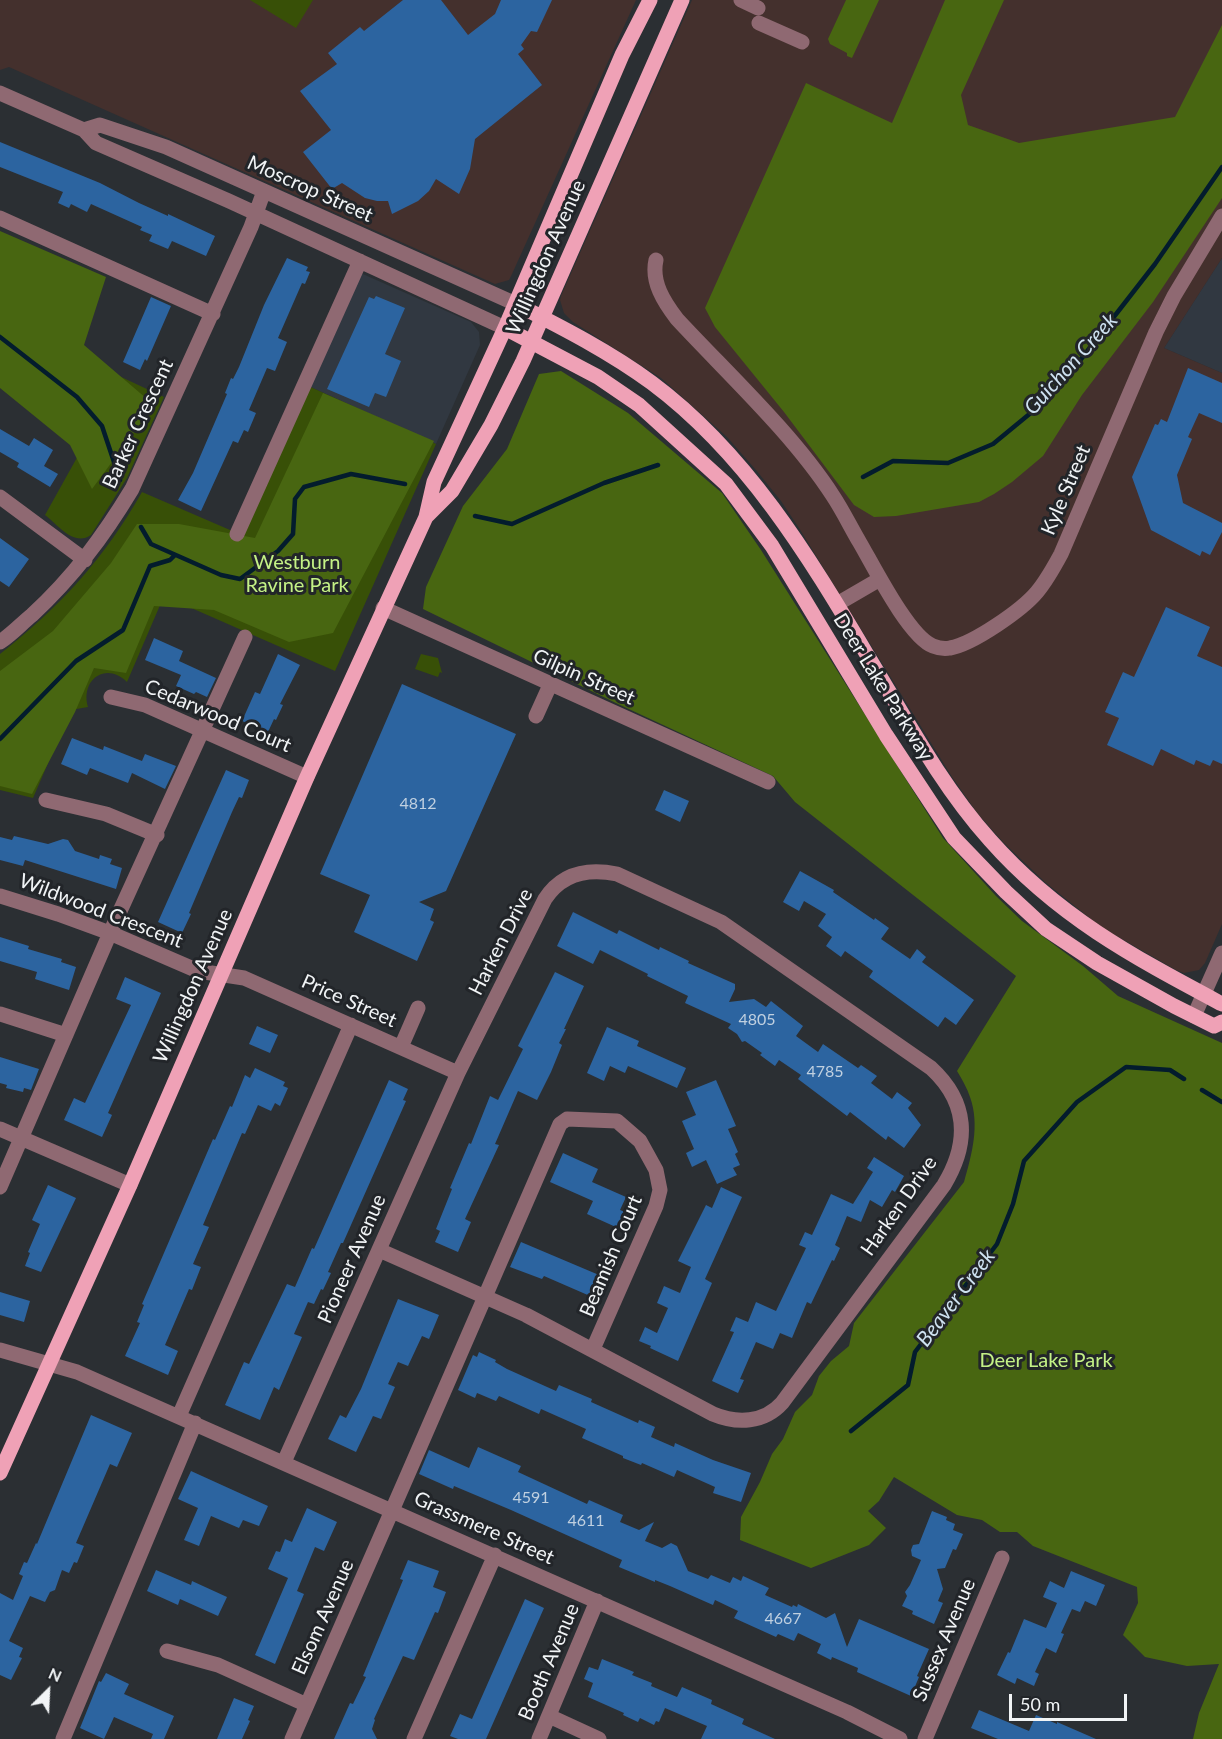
<!DOCTYPE html>
<html>
<head>
<meta charset="utf-8">
<style>
	body { margin:0 }
	#map { position:relative; width:1222px; height:1739px; overflow:hidden; background:#2b2f33; font-family:Lato,sans-serif }
	canvas { display:block }
	.north { position:absolute; left:18px; top:1661px; width:60px; height:60px; -webkit-text-stroke:4px #222529; paint-order:stroke; rotate:24deg; font-size:16px; font-weight:700; line-height:24px; text-align:center; color:#f1f4f6 }
	.north::after { content:''; display:block; margin:auto; width:21px; height:27px; background:#f1f4f6; clip-path:polygon(50% 0,100% 100%,50% 72%,0 100%) }
	.scale { position:absolute; left:1009px; top:1694px; width:118px; height:27px; box-sizing:border-box; border:3px solid #f1f4f6; border-top:0; padding-left:8px; font-size:18px; line-height:21px; white-space:nowrap; color:#f1f4f6; -webkit-text-stroke:4px #222529; paint-order:stroke }
</style>
</head>
<body>
<div id="map">
<canvas width="1222" height="1739"></canvas>
<div class="north">N</div>
<div class="scale">50 m</div>
</div>
<script>
const context = document.querySelector('canvas').getContext('2d');
context.lineJoin = 'round';
function fill(path, color) { context.fillStyle = color; context.fill(path, 'evenodd'); }
function stroke(path, color, width, dash) { context.strokeStyle = color; context.lineWidth = width; context.lineCap = dash ? 'butt' : 'round'; context.setLineDash(dash || []); context.stroke(path); }
function drawText(font, color, halo, rows, align = 'center') {
  context.font = font + ' Lato,sans-serif'; context.lineWidth = 6; context.setLineDash([]); context.textBaseline = 'middle'; context.strokeStyle = halo; context.fillStyle = color; for (const [text, x, y, turn = 0] of rows) {
    context.save(); context.translate(x, y); context.rotate((+turn || 0) * Math.PI / 180); context.textAlign = isNaN(turn) ? turn : align; if (halo) context.strokeText(text, 0, 0); context.fillText(text, 0, 0); context.restore();
  }
}
const built = new Path2D(`
	M1222,258v115l-58,-25z
	M356,271l115,51 8,10 1,13 -44,99 -132,-60z`);
const education = new Path2D(`
	M0,0h636l-124,274 -3,6 -14,4 -486,-217 -9,3z
	M692,0h530v258l-58,90 58,25v551l-17,39 -6,7 -15,3 -8,-3 -75,-43 -55,-44 -43,-41 -25,-28 -26,-37 -153,-249 -18,-27 -25,-31 -29,-33 -66,-59 -88,-56 -9,-9 -4,-13 1,-4z`);
const green = new Path2D(`
	M250,0h63l-17,28z
	M0,231l72,123 92,43 -37,81 -36,57c-17,12 -33,-10 -46,-20l39,-70z
	M304,384l132,60 -101,227 -171,-75 -37,86c-21,-21 -47,-2 -39,25l-17,3 -38,88 -33,-8v-136c60,-47 104,-95 142,-162l95,41z
	M421,654l17,4 4,15 -2,-1 -2,5 -23,-8z`);
const forest = new Path2D(`
	M846,0h33l-27,58 -5,-2v-3l-17,-9 -2,-5z
	M945,0h59l-43,95 7,30 51,18 156,-26 47,-92v173l-69,104 -71,93 -39,61 -31,26 -18,12 -15,8 -83,14 -22,1 -20,-12 -70,-93 -69,-85 -10,-19 101,-225 86,40z
	M0,231l106,46 -22,68 70,60 -62,84 -22,-44 -70,-57z
	M561,371l67,42 94,80 39,57 182,288 53,58 26,25 61,45 35,30 104,47v696h-29l6,-26 20,-49 -32,2 -42,-9 -22,-22 15,-32 -1,-16 -104,-41 -16,-14h-17l-18,-12 -25,-5 -63,-38 -15,24 -11,10 18,17 -17,17 -58,23 -71,-28 1,-23 19,-35 12,-28 11,-15 12,-27 17,-17 7,-19 12,-15 18,-15 5,-23 110,-141c8,-28 16,-57 6,-85 -3,-9 -8,-18 -13,-26l59,-95 -221,-174 -22,-26 -155,-72 -195,-95 3,-22 37,-81 44,-57 32,-75z
	M323,393l111,48 -101,192 -44,9 -75,-32 -60,-4 -28,67 -32,-5 -19,44 -43,82 -32,-8v-115l53,-40 58,-68 26,-39h42l76,14z`);
const stream = new Path2D(`
	M0,337l77,60 25,29 18,54
	M863,477l30,-16 55,2 45,-19 45,-37 40,-44 77,-99 67,-97
	M475,516l37,8 92,-41 54,-18
	M141,527l10,17 70,31 19,4 38,-28 15,-17 2,-35 9,-12 47,-13 54,10
	M0,739l76,-78 47,-31 27,-64 20,-6 5,-5
	M1202,1090l20,12
	M851,1431l57,-46 7,-33 82,-108 16,-40 11,-43 53,-59 49,-35 44,3 14,9`);
const building = new Path2D(`
	M403,0h38l27,35 27,-21 6,-14h51l-15,32 -6,-1 -10,14 3,4 -6,5 24,31 -67,54 -5,30 -11,25 -23,-15 -7,12 -11,10 -26,13 -4,-13h-11l-12,-3 -23,-15 -10,6 -29,-37 28,-22 -31,-39 37,-27 -9,-11 32,-26 4,4z
	M0,142l100,41 39,20 29,13v-2l47,22 -9,20 -34,-15 -4,8 -19,-8 3,-6 -12,-5 2,-3 -51,-23 -4,8 -16,-8 -2,4 -11,-5 5,-11 -63,-25z
	M287,258l21,9 -2,4 4,1 -5,12 -3,-1 -24,55 9,4 -12,29 -8,-3 -18,42 7,3 -8,19 -4,-2 -6,13 -5,-2 -32,70 -23,-11 15,-27 34,-79 -2,-1 6,-15 2,1 6,-12 25,-62z
	M376,296l29,12 -20,46 16,7 -15,36 -11,-4 -6,14 -42,-18 42,-92 5,2z
	M151,297l20,9 -24,55 -2,-2 -5,11 -17,-8z
	M1188,368l34,15v40l-23,-10 -11,24 4,2 -15,36 6,28 39,20v9l-12,23 -8,-4 -2,5 -49,-26 -19,-53 23,-53 3,1 3,-6 6,3z
	M0,429l29,17 5,-8 19,12 -9,16 14,8 -8,13 -33,-20 2,-4 -19,-11z
	M0,538l29,21 -20,28 -9,-6z
	M1166,607l44,20 -13,29 25,11v97l-9,-4 -3,6 -14,-6 -2,5 -33,-16 -8,17 -46,-21 12,-27 -14,-6 18,-40 11,5z
	M154,638l29,13 -4,10 37,17 -9,19 -11,-5 -2,2 -18,-8 5,-11 -36,-15z
	M278,654l22,11 -20,39 3,1 -7,15 -2,-1 -6,13 -26,-11 13,-29 5,2z
	M402,684l114,50 -70,157 -27,11 15,7 -4,11 4,2 -17,39 -63,-29 16,-37 -50,-21z
	M72,738l31,12 1,-4 38,15 3,-7 31,12 -11,23 -33,-16 -4,10 -38,-15 -3,7 -26,-11z
	M226,770l23,10 -7,18 -3,-1 -7,15 -43,101 2,1 -9,19 -24,-11z
	M664,790l25,11 -9,21 -25,-12z
	M14,836l34,8 15,-5 5,1 7,11 24,8 1,-4 12,4 -2,5 12,4 -6,21 -91,-29 -2,6 -23,-6v-23l12,3z
	M800,871l34,19 -1,2 41,28 1,-2 14,10 -8,11 29,20 7,-10 9,8 -4,5 52,38 -18,25 -11,-8 -7,10 -69,-50 4,-6 -28,-20 -4,6 -15,-11 6,-9 -14,-11 8,-12 -22,-13 -5,10 -16,-9z
	M573,912l44,22 2,-4 40,20 1,-3 29,14 -1,2 47,21v5l-6,13 25,-3 12,8 5,-6 32,25 -7,10 22,16 5,-8 35,24 3,-3 16,11 -6,7 21,16 5,-7 15,11 -4,5 13,17 -17,23 -16,-12 -2,4 -36,-28 -3,4 -49,-37 3,-4 -22,-15 -4,6 -15,-11 2,-2 -17,-12 -3,1 -5,-8 -9,-6 3,-4 -46,-21 3,-7 -41,-20 1,-2 -48,-24 -7,14 -36,-18z
	M0,937l29,9 -1,3 34,10 -1,3 15,5 -7,23 -34,-11 2,-7 -37,-11z
	M555,972l29,14 -20,43h2l-7,14 3,2 -11,27 -14,28 -19,-9 -23,53 4,1 -34,74 6,3 -13,30 -23,-10 5,-11 -4,-2 16,-40 -2,-1 19,-45 2,1 19,-48 8,4 25,-51 -5,-3z
	M125,977l36,16 -53,120 4,2 -10,22 -38,-17 10,-22 11,5 46,-98 -15,-6z
	M257,1026l21,9 -8,18 -21,-9z
	M607,1027l32,14 -2,5 49,22 -9,20 -49,-22 -3,7 -15,-7 -6,15 -17,-8z
	M0,1057l39,12 -8,21 -7,-2 -1,4 -17,-4 1,-3 -7,-2z
	M255,1068l30,14 -2,4 5,2 -8,18 -5,-3 -4,8 -13,-6 -13,29 -3,-1 -39,92 6,2 -16,37 8,3 -9,23 -3,-1 -24,56 13,6 -10,24 -43,-19 15,-33 -3,-1 7,-17 -2,-1 71,-165 2,1 15,-34 2,1 13,-32 5,3z
	M389,1080l19,9 -5,11 3,1 -63,142h-2l-13,29 3,1 -8,17 -2,-1 -7,15 -6,-2 -14,32 8,3 -23,53 -5,-3 -14,33 -35,-15 19,-43 5,2 38,-80 8,3 17,-39 2,1z
	M716,1080l20,46 -8,3 10,23 -3,2 5,11 -7,3 4,7 -20,9 -11,-24 -14,7 -6,-14 8,-4 -12,-28 14,-6 -10,-23z
	M563,1153l35,16 -6,13 34,15 -6,13 5,2 -7,16 -31,-14 6,-13 -43,-19z
	M874,1157l30,19 -9,16 -3,-2 -10,17 -12,-7 -9,22 -14,-6 -12,29 5,3 -6,13 -2,-1 -21,44 -4,-2 -15,36 -12,-5 -7,16 -17,-7 -16,37 4,1 -6,13 -26,-12 22,-49 -4,-1 6,-14 12,5 8,-20 20,9 30,-63 -7,-3 6,-13 7,3 19,-41 22,10 20,-32 -6,-4z
	M48,1185l28,13 -35,74 -16,-6 5,-13 -2,-1 12,-28 -8,-4z
	M721,1187l21,10 -37,82 7,4 -34,78 -28,-13 1,-2 -12,-5 6,-14 12,6 11,-25 -11,-5 7,-17 16,7 11,-26 -13,-6 28,-56 6,3z
	M521,1242l78,33 -9,21 -46,-20 -2,3 -32,-12z
	M0,1292l30,9 -6,21 -24,-7z
	M398,1299l41,16 -10,24 -7,-3 -14,30 -10,-4 -10,22 7,3 -14,32 -8,-3 -17,36 -28,-13 12,-24 6,3 15,-29z
	M479,1352l17,8 -1,2 12,7 49,22 3,-6 33,14 -1,3 47,21 1,-3 16,7 -4,10 23,10 1,-4 38,17 38,13 -10,29 -28,-9 2,-6 -38,-17 -3,7 -32,-14 -1,2 -18,-7v-2l-41,-18 4,-9 -45,-20 -2,5 -40,-18 -3,5 -19,-8 -2,5 -17,-8 15,-35 4,2z
	M91,1415l41,18 -15,34 -7,-3 -34,79 8,3 -7,17 -3,-1 -5,11 -7,-3 -7,20 -5,2 -5,10 -15,-6 -21,45 14,7 -4,9 3,1 -11,22 -11,-5v-82l13,7 10,-24 -4,-2 5,-12 3,1 9,-20 1,1z
	M478,1447l43,19 -3,6 69,32 2,-4 34,15 -3,7 19,8 15,-8 -9,19 17,7 9,-5 6,3 11,25 20,8 3,-4 19,8 3,-6 8,4 2,-5 26,12 -4,7 27,12 1,-2 4,2 1,-3 28,14 9,-5 12,34 12,-28 70,30 -12,27 2,1 -8,19 -54,-24 1,-4 -26,-11 -1,3 -14,-7 4,-9 -23,-11 -4,8 -16,-7 -2,3 -42,-19 4,-7 -23,-11 -2,5 -43,-19 -15,-6v2l-36,-15 3,-7 -111,-50 -57,-24 -1,3 -34,-15 10,-24 40,18z
	M191,1471l77,35 -9,20 -16,-6 -4,8 -28,-12 -12,30 -15,-6 14,-32 -20,-9z
	M307,1508l30,14 -13,29 -9,-4 -18,44 7,3 -29,70 -20,-9 33,-77 -20,-9 8,-18 4,1 5,-13 7,3z
	M932,1511l15,6 -1,3 9,4 -2,6 10,4 -7,16 -3,-1 -8,19 -8,1 6,20 -5,12 5,2 -9,21 -22,-10 1,-3 -11,-5 5,-10 -2,-4 5,-7 11,-25 -9,-4 -1,-6 2,-5 6,-1z
	M408,1560l31,11 -6,16 13,5 -8,21 -3,-1 -21,48 -11,-4 -29,63 1,1 -3,9 5,10h-43l16,-36 3,1 13,-27 -3,-1 40,-96 -3,-1z
	M156,1570l35,15 1,-4 35,16 -9,19 -38,-17 -2,6 -31,-14z
	M1071,1571l34,14 -9,21 -11,-5 -5,11 -8,-3 -11,24 3,1 -8,19 -10,-5 -11,24 4,2 -5,12 -17,-8 -2,6 -18,-9 11,-23 2,1 14,-34 22,9 11,-25 -14,-6 7,-16 14,7z
	M525,1599l19,9 -58,131h-28l-8,-3 10,-22 12,5z
	M602,1659l32,13 -2,3 20,8 -1,3 26,11 5,-10 30,13 -1,4 33,15 -2,5 33,15h-74l6,-13 -42,-18 -6,14 -3,-1 -2,4 -14,-7 -2,4 -15,-7 1,-2 -36,-16 5,-14 -9,-4 5,-12 9,3z
	M106,1673l23,11 -5,10 50,22 -10,23h-13l2,-5 -39,-17 -10,22 -24,-11 19,-47 2,1z
	M234,1698l20,8 -6,14 2,1 -8,18h-25z
	M979,1710l50,21 7,-16 21,9v-2l39,17h-98l-27,-11z`);
const minor = new Path2D(`
	M741,0l17,8
	M759,23l43,19
	M0,93l84,37 12,13 133,58 276,127
	M84,130l16,-5 66,22 350,157
	M0,218l213,96
	M656,260c-5,22 8,42 21,59 51,55 116,115 156,177 10,15 18,32 27,47 14,24 49,94 73,103 5,2 12,3 17,2 23,-4 72,-38 87,-56 10,-12 17,-25 24,-38l95,-222 18,-36 48,-80
	M0,497l85,63
	M237,534l123,-273
	M837,604l43,-25
	M383,608l385,174
	M0,642c12,-8 21,-18 32,-27 41,-38 71,-78 100,-126l119,-262 13,-36
	M111,697l34,8 162,72
	M536,716l14,-31
	M46,800l60,14 51,21
	M0,896l58,18 52,19 88,38 46,7 214,95
	M0,1014l66,21
	M1194,1016l28,-63
	M401,1047l17,-39
	M0,1129l130,56
	M0,1187l110,-254 135,-296
	M0,1350l77,22 770,340 53,27
	M179,1416l172,-391
	M284,1462l174,-389 87,-174c17,-26 43,-31 72,-25l104,48 210,146c37,34 39,74 13,117l-162,218c-18,20 -45,21 -69,11l-187,-99 -147,-65
	M167,1651l51,14 89,40
	M549,1716l50,23
	M63,1739l132,-316
	M292,1739c91,-204 178,-411 268,-615l7,-5 50,2 23,20 16,29 4,20 -4,16 -63,143
	M414,1739l81,-184
	M539,1739l58,-138
	M925,1739l77,-181`);
const major = new Path2D(`
	M516,304c47,24 94,48 136,79 94,70 156,172 214,270 39,64 74,131 124,187 68,77 144,117 232,164
	M505,328l93,49 41,28 87,79 46,62 114,189 68,103 52,54 40,37 51,34 77,43 40,20 8,-4
	M426,517l26,-26 39,-66 32,-64 159,-361
	M0,1473l130,-288 177,-408 119,-260 8,-35 71,-154 117,-273 28,-55`);
const numberNames = [
	["4812",418,804],
	["4805",757,1020],
	["4785",825,1072],
	["4591",531,1498],
	["4611",586,1521],
	["4667",783,1619]
];
const streetNames = [
	["Moscrop Street",310,189,24],
	["Willingdon Avenue",546,257,-66],
	["Barker Crescent",138,424,-65],
	["Kyle Street",1066,490,-67],
	["Gilpin Street",584,677,24],
	["Deer Lake Parkway",883,687,58],
	["Cedarwood Court",218,716,23],
	["Wildwood Crescent",101,911,21],
	["Harken Drive",501,942,-63],
	["Willingdon Avenue",193,986,-66],
	["Price Street",349,1001,24],
	["Harken Drive",899,1206,-55],
	["Beamish Court",611,1256,-67],
	["Pioneer Avenue",352,1259,-66],
	["Grassmere Street",484,1528,24],
	["Elsom Avenue",323,1617,-66],
	["Sussex Avenue",944,1640,-67],
	["Booth Avenue",549,1662,-67]
];
const parkNames = [
	["Westburn",297,563],
	["Ravine Park",297,586],
	["Deer Lake Park",1046,1361]
];
const waterNames = [
	["Guichon Creek",1071,364,-48],
	["Beaver Creek",956,1298,-53]
];
fill(built, '#313841');
fill(education, '#44302d');
fill(green, '#385007');
fill(forest, '#486611');
stroke(stream, '#031c2d', 4.5);
fill(building, '#2c64a0');
stroke(minor, '#8f6972', 15);
stroke(major, '#efa1b6', 15);
drawText('16px', '#c0d0e0', null, numberNames);
drawText('20px', '#f1f4f6', '#222529', streetNames);
drawText('20px', '#c4f186', '#222529', parkNames);
drawText('italic 21px', '#cfe2f1', '#222529', waterNames);
</script>
</body>
</html>
